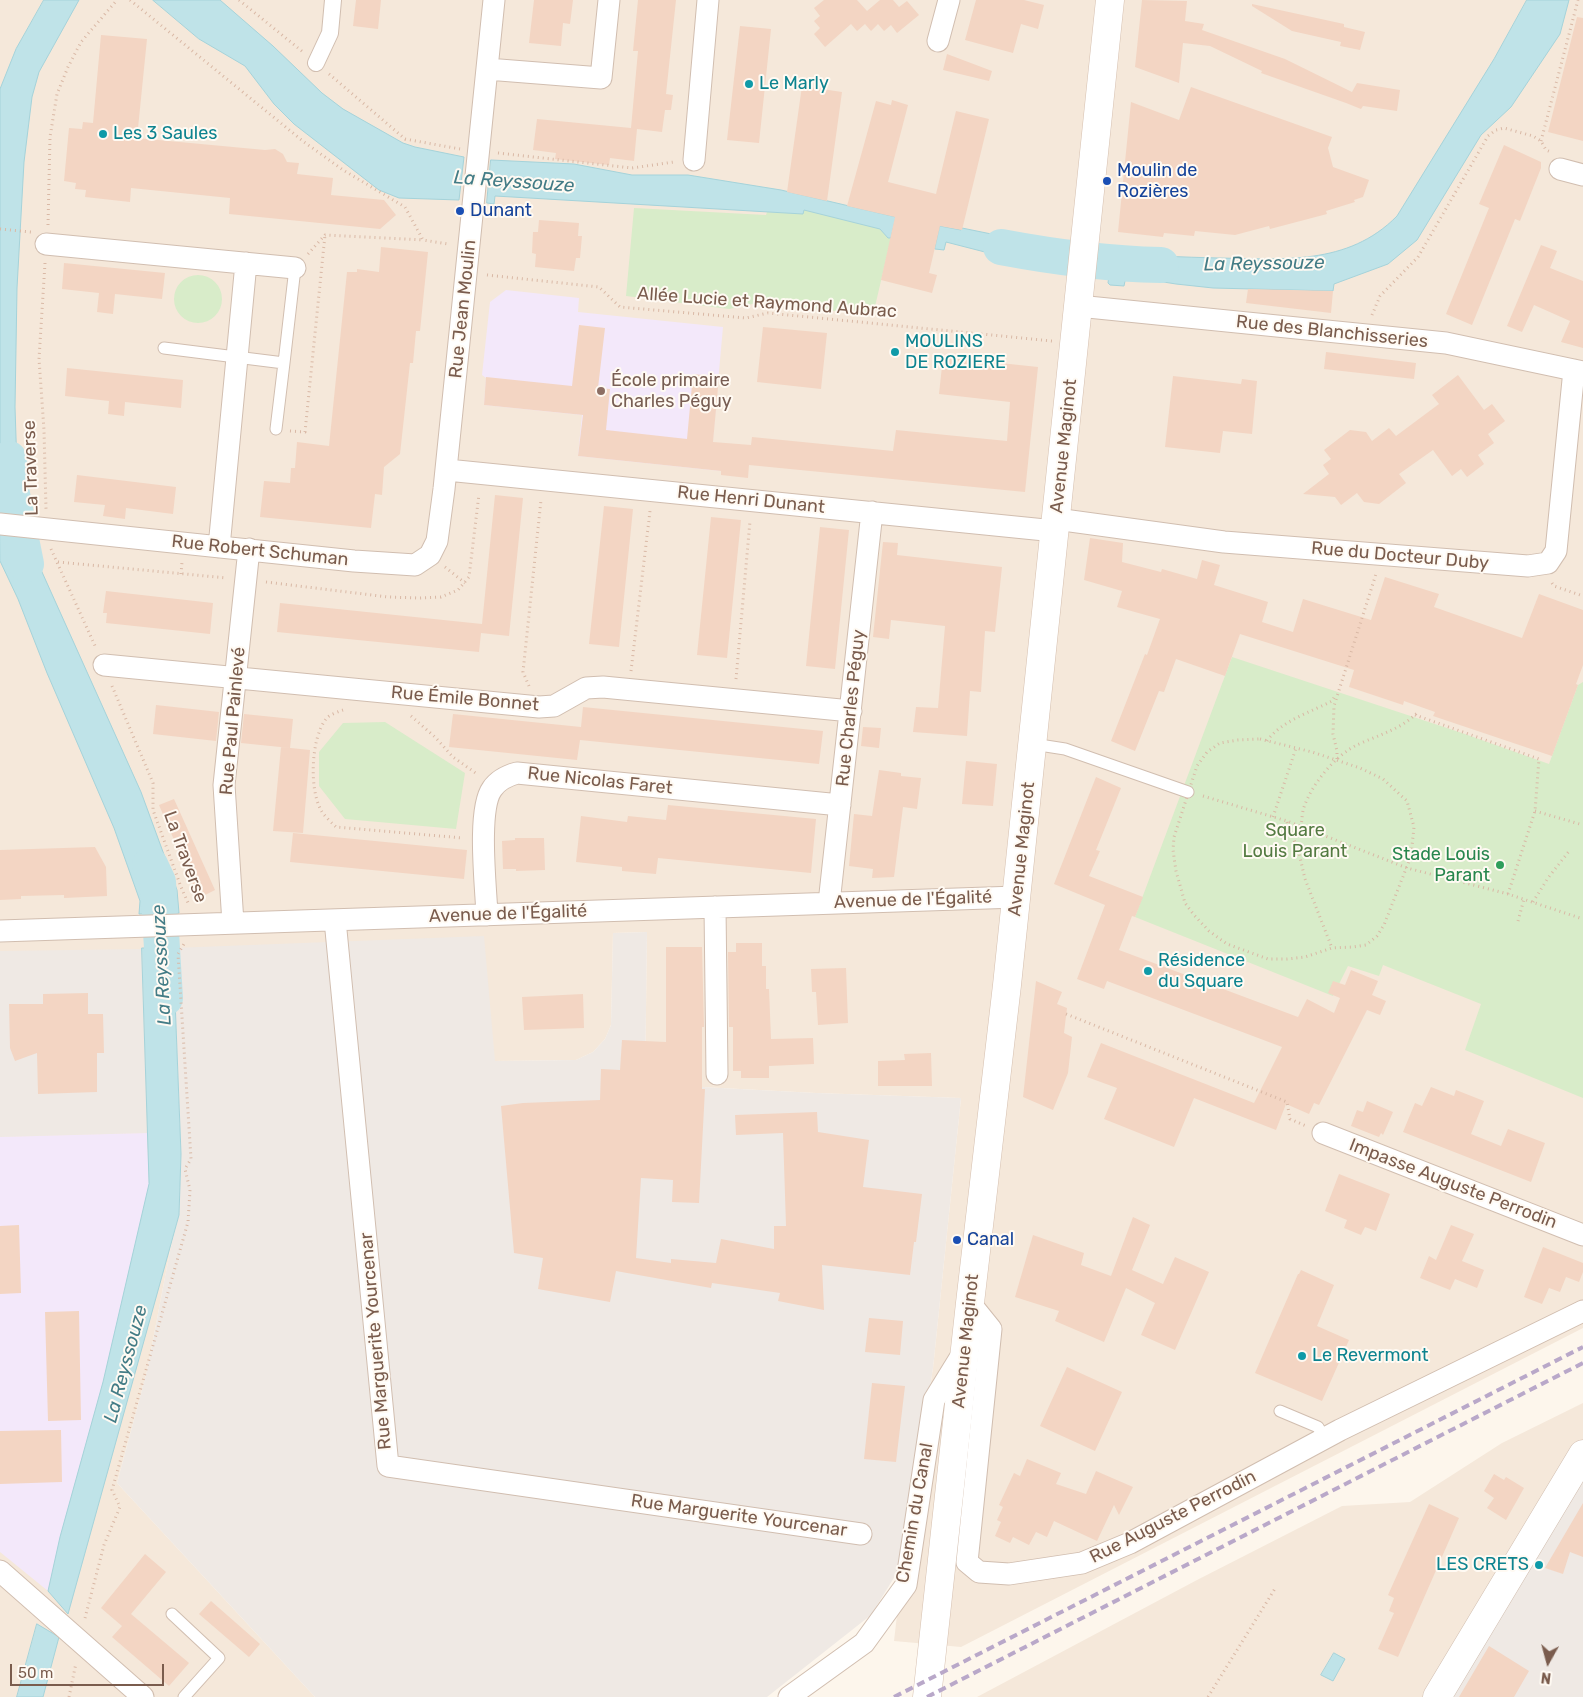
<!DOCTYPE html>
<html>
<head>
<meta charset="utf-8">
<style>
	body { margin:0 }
	#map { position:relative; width:1583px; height:1697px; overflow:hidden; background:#fdf6ec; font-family:Rubik,sans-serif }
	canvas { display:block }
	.north { position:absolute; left:1523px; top:1637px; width:50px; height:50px; -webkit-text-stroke:4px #fffaf3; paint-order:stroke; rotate:187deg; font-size:14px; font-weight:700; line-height:20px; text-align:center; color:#7a5c4d }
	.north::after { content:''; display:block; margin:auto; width:18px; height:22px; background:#7a5c4d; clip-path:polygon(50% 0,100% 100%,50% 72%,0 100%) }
	.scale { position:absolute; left:10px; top:1664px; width:154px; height:22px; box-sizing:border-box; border:2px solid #7a5c4d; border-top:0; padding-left:6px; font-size:15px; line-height:18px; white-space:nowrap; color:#7a5c4d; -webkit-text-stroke:4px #fffaf3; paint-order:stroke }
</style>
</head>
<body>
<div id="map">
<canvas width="1583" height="1697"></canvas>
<div class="north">N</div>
<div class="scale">50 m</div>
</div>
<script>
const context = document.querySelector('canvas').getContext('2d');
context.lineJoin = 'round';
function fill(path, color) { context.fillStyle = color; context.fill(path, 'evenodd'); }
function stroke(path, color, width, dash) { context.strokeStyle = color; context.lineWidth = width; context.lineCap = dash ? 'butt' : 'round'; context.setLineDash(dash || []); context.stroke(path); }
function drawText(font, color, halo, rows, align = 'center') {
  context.font = font + ' Rubik,sans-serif'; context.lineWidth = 4; context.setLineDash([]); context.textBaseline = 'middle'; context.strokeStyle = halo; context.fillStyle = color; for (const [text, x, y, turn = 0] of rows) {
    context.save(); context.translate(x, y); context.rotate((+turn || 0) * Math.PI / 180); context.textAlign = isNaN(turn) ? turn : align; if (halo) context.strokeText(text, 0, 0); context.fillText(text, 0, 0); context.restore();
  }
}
const residential = new Path2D(`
	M0,0h1583v1328l-622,319 -67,-6 9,-78 30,-195 28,-270 -145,-5 -171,-9 2,-152 -34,1 -2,92 -6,14 -12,13 -17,8 -81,1 -322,-113 6,267 -9,36 -23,120 -30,112 198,214h-315z
	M1583,1403v71l-143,223h-463l220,-117 145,-74 68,-4 92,-59z`);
const industrial = new Path2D(`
	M647,932l-2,152 171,9 145,5 -28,270 -30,195 -32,52 -104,82h-452l-198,-214 30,-112 23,-120 9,-36 2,-61 -8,-206 311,-12 11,125 81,-1 17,-8 12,-13 6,-14 2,-92z
	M142,949l5,184 -147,4v-186z
	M1583,1474v223h-143z`);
const education = new Path2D(`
	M506,290l73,8 -1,14 145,15 -10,111 -6,-1 14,34 -143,-15 4,-41 -98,-10 2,-27 -4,-3 8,-73z
	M147,1133l2,51 -46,198 -43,155 -12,54 -48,-39v-415z`);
const green = new Path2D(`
	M634,208l132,7 1,-3 36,2 1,-4 76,19 8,9h3l-18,77 -116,-12 -28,6 -103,-13z
	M174 299a24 24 0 1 1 48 0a24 24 0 1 1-48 0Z
	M1232,657l230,76 87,31 29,-79 5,-3v416l-118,-48 16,-46 -98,-39 -4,11 -31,-10 -15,30 -198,-79z
	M385,722l80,51 -9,56 -111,-10 -26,-33v-34l24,-29z`);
const water = new Path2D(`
	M44,0h35l-40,72 -7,25 -8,65 -7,126 -2,119 2,61 6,42 -23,-3v-418l16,-40z
	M153,0h67l53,46 49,47 21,16 60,34 12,4 49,10 -5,43 -60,-2 -20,-8 -85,-66 -20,-20 -29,-38 -46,-27z
	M1527,0h42l-9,34 -49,73 -30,28 -64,105 -29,24 -54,20 -1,7 -120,-3 -37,-4 -50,-8 -2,10 -14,-1 -2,-2 4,-31c35,4 70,5 106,6 64,1 130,8 179,-42l97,-157z
	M491,160l83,4 58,11h56l93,15 115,27 -5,21h-3l-8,-9 -76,-19 -1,4 -308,-18 -1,8 -7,-1z
	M940,226l21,4 1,-2 88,18 -3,22 -101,-26 -2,8 -9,-1z
	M0,534l30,2 3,16 108,240 36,98 2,23 -40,1 1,-13 -26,-73 -67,-155 -29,-74 -18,-38z
	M142,948h31l8,206 -2,61 -111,399 -20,-23 12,-54 43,-155 46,-198z
	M37,1624l22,13 -16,60h-26z
	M1334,1653l11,6 -12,22 -12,-6z`);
const river = new Path2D(`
	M1001,247c53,10 106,17 160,18
	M9,459l1,25 16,80
	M150,865l8,17 7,116`);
const building = new Path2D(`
	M356,0h25l-3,29 -25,-3z
	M534,0h39l-3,24 -7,-1 -2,23 -32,-3z
	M638,0h38l-10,94 7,1 -2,15h-6l-3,22 -25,-3 -3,32 -24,-3 -1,7 -54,-6 1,-6 -23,-3 4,-31 94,9 7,-77h-5z
	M824,0h33l10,11 13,-11h13l6,7 8,-6 12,14 -22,18 -6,-8 -7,6 -6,-7 -7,7 -6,-7 -8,7 -6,-7 -26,23 -11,-13 6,-6 -6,-7 6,-5 -6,-8z
	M976,0h48l20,5 -6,24 -17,-5 -8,29 -48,-13z
	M1142,0l45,1 -2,20 19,3 -2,6 83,29 67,33 5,-9 43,7 -3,21 -34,-5 -2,3 -15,-6 -85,-30 1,-2 -52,-25 -27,-3 -4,40 -44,-16z
	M1252,4l92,20v3l21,5 -5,18 -20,-4 1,-4 -49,-11 -40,-25z
	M1577,17l6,1v123l-35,-9z
	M740,26l31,3 -12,114 -32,-3z
	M101,35l46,4 -10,99 128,12 10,-1 8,5 4,8 12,1 -2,11 36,4 -2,17 53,5 12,15 -16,14 -151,-15 1,-16 -99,-10 -1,14 -45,-5 1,-7 -11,-1 1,-6 -12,-2 5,-53 13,1 1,-7 10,1z
	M947,54l45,17 -3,10 -46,-11z
	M802,86l40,6 -15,109 -40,-9z
	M1191,87l141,50 -4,11 5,19 36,13 -6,17 -9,3 1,2 -29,9 1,3 -57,15 -1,-3 -34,9 -40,-4 -1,5 -30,-3 -1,4 -45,-5 13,-130 48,18z
	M892,100l16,5 -20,77 48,12 20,-83 33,8 -27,111 -22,-4 -11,47 8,2 -5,18 -51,-13 14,-63 -48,-11 29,-105 15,4z
	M1504,145l37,17v6l-21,53 -5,-2 -43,106 -26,-11 43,-106 -10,-4z
	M539,220l40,3 -1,13h4l-2,22h-4l-2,13 -39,-4 1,-13 -4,-1 1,-21h5z
	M1541,245l16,6 -7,17 33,13v67l-22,-6 9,-21 -36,-16 -12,27 -15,-6z
	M381,247l47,5 -8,79h-4l-3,32h-3l-10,91 -16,13 -2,28 -7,-1 -4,34 -111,-11 4,-36 26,2 1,-15h4l2,-26 32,4 18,-174h10v-3l22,3z
	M64,263l101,10 -3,26 -47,-5 -2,20 -16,-2 2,-19 -37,-4z
	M1248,289l85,2 -2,22 -85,-10z
	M579,325l26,3 -7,60 12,1 -4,41 81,9 6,-65 26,3 -6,65 38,3 1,-8 141,14 3,-21 111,11 3,-39 -71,-8 4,-37 95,10 -13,125 -276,-27 -1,13 -27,-3v-4l-143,-15 5,-41 -99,-10 2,-28 86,9z
	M763,327l64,6 -6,56 -64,-7z
	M1326,352l90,11 -2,16 -90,-10z
	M67,368l116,12 -2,28 -56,-6 -1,14 -16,-2 1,-13 -44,-5z
	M1458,375l26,35 8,-6 13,17 -17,13 6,9 -16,12 6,9 -17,13 -6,-8 -9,7 -19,-26 -34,24 7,9 -27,21 -15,-2 -7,-9 -16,12 -6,-8 -32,-3 26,-20 -6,-9 8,-6 -7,-9 26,-20 16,2 6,9 17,-13 7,8 43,-32 -7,-9z
	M1173,376l68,8 1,-5 15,2 -5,53 -29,-3 -3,22 -55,-6z
	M77,475l99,12 -3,27 -47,-6 -1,11 -22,-3 2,-11 -31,-3z
	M495,495l28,3 -14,138 -28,-3 -2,19 -202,-20 3,-29 202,21z
	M604,506l29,3 -14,138 -30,-3z
	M711,517l30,3 -14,138 -30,-3z
	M820,527l29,3 -14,139 -29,-3z
	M1090,538l33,5 -1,19 39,10 1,-3 35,10 5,-19 18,5 -6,20 54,17 -6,20 31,10 10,-33 68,21 14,-43 54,17 -5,13 88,31 17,-44 44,16v55l-7,19 2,1 -26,71 -119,-40 2,-4 -31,-11 -1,4 -54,-18 5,-17 -114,-36 -15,42 -49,-17 -12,33 -5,-1 -24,60 -24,-10 34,-87 2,1 13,-36 -43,-12 5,-16 -38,-11z
	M883,542l15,1 -1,12 105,12 -7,65 -10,-1 -4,61 -11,-1 -3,45 -54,-4 3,-25 22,1 7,-82 -54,-6 -2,19 -16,-2z
	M106,591l107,12 -3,31 -104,-11 1,-10h-4z
	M156,705l63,7 -3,29 -63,-7z
	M583,707l240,24 -4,33 -239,-24 -3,20 -128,-13 4,-33 128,13z
	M244,714l49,5 -3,29 -49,-5z
	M863,727l18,1 -2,20 -18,-2z
	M281,747l29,3 -7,83 -30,-2z
	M966,761l31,3 -4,42 -31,-2z
	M879,770l22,3v3l20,2 -4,31 -14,-2 -9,70 -22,1 1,-9 -24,-3 5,-52 18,2z
	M1096,777l25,11 -25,62 4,1 -11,25 54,21 -8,20 -3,-1 -13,34 179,67 9,-18 27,14 6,-15 -12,-5 5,-12 12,4 6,-15 27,11 -6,14 14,6 -6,14 -13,-5 -48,95 -5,-2 -5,11 -23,-10 -10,26 -82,-32 -20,49 -70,-28 13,-31 -30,-11 14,-34 153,60 28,-56 -175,-66 -3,8 -27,-10 28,-74 -51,-21z
	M174,799l41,91 -16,8 -40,-93z
	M668,805l148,14 -5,54 -153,-15 -2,16 -34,-3v-4l-46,-5 5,-46 46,6 1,-6 38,4z
	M293,833l174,17 -3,29 -174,-17z
	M515,838h29l1,32 -29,1v-2h-13l-1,-28 13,-1z
	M95,847l11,20 1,29 -43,2v-3l-43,1v3l-21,1v-50z
	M736,943h26v23h4v23h3l2,50 42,-1 1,26 -45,2v12h-28v-7h-8v-44h-4l-1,-75h8z
	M666,947h36l2,80h-2v62h3l-6,114 -27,-1 1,-22 -32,-2 -5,80 35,5v-4l45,4 5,-24 53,10v-23h12l-3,-93 -47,2 -1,-20 82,-3 1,20 51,8 -6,47 59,7 -6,48h-2l-4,33 -88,-10 2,45 -46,-9 2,-8 -68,-10 -1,5 -95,-17 -6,31 -72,-13 5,-31 -29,-5 -13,-147 22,-3 77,-3 1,-31 19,1 2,-30 44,2z
	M846,968l2,55 -30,2 -2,-33h-4l-1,-23z
	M1036,981l26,11 -5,12 10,4 -3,25 8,4 -4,36 -15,37 -30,-13z
	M88,993v21h15l1,39h-7v39l-59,2 -1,-41 -22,8 -5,-13 -1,-44h34v-10z
	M583,994l1,34 -60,2 -2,-33z
	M931,1053l1,33h-54v-25l27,-1 -1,-6z
	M1431,1087l23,9 2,-6 28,11 -13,33 30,12 7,-17 37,14 -14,39 -128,-50 12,-29 7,3z
	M1367,1101l26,11 -10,23 -2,-2 -2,4 -28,-11 6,-16 6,2z
	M1339,1174l51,20 -14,37 -11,-4 -4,8 -17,-7 3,-8 -22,-9z
	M1133,1217l17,8 -18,45 31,14 12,-27 34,15 -34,78 -34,-15 14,-32 -29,-15 -22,54 -49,-21 4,-10 -44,-14 18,-62 51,18 -3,12 30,11z
	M19,1225l2,68 -21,1v-68z
	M1451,1225l23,9 -12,27 22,9 -7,18 -22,-9 -5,11 -30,-12 9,-22 7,4z
	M1543,1247l40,16v9l-4,10 -13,-5 -6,15 -11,-4 -7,16 -18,-7z
	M1301,1270l33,15 -17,41 32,14 -27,61 -67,-28 43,-99h1z
	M79,1311l2,109 -33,1 -3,-109z
	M869,1318l34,3 -3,34 -35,-3z
	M1067,1367l55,25 -27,59 -55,-25z
	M872,1383l33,3 -9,76 -32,-3z
	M61,1430l1,52 -62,2v-53z
	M1027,1459l34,14 -5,11 30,10 10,-23 37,16 -14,28 -5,-10 -17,36 -43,-20 -7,16 -11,-5 -7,13 -16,-8 -3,6 -15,-7 6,-14 -4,-2 6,-13 -4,-2 15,-32 6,3z
	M1494,1474l10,6 2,-3 18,11 -18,32 -19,-12 7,-10 -10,-7z
	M1583,1503v54l-13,-5 -7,22 -18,-6z
	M1429,1504l30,14 -61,139 -20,-8 16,-36 -5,-2 5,-13 -6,-3z
	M145,1554l21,18 -35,42 58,49 -20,23 -57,-49 10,-11 -21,-18z
	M211,1601l49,43 -11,13 -50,-43z
	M1489,1646l40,25 -15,26h-55z`);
const path = new Path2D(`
	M130,0l174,142 39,28 62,37 18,33 25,4
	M239,0l64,52
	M329,74l76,65 55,10
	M1541,141l37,-141
	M498,153l134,15 42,-6
	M48,225l2,-88 7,-43 11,-27 13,-25 36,-42
	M0,229l31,3
	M308,254l17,-19 98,5
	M45,263l-6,96 5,71 2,79
	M487,275l112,12 21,20 126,11 22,-5 284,28
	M1372,315l8,-19 38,-39 70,-121 8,-6 8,-2 29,8 8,5 5,9 5,2
	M290,431l15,1 20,-197
	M51,549l45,99
	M58,562l169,16
	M445,567l20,16
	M181,574l1,-12
	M266,582l122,15 32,1 21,-1 17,-7 11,-13 10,-83
	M1552,583l2,3 29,10
	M631,671l19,-160
	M736,679l14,-158
	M112,686l41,97v27l28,77 8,18
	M529,686l-6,-14 18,-172
	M343,710c-6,2 -14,5 -17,9 -15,19 -17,70 -5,91 3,6 10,12 15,17l127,11
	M1415,715l124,44 -4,52 -27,83
	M411,716l24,21 18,20 24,17
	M1260,739l52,13 48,16 23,11 24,22 7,26 -3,29 -27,69 -7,11 -11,9 -13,2 -21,1 -27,9 -18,2h-19l-41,-15 -18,-13 -15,-16 -9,-12 -9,-32 -3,-21 1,-13 23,-71 10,-14 13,-9 18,-3z
	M1267,741c14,-20 44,-29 65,-40l3,-5
	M1337,759v-8l-4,-17 1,-28 42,-132
	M1203,796l84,25 120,47 101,26 75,25
	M1535,811l48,14
	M1273,817l23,-69
	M1287,822l12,31 6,26 27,69
	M1301,827c1,-7 1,-14 3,-20 8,-23 32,-53 55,-63 22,-10 43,-15 60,-33
	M1533,902l15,-24 22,-28
	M1518,921l6,-22
	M1066,1014l221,88 3,17 16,7
	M85,1618l19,-73 16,-38 -8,-17 76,-268 2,-32 -5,-21 6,-10 -13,-205 6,-10
	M69,1697l7,-34
	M1208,1697l68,-110`);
const service = new Path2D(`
	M164,348l120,15 11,-95
	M276,429l8,-66
	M1033,744l32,5 123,43
	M1280,1411l38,16 6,11
	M172,1614l47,44 -35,39`);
const pedestrian = new Path2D(`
	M316,63l14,-30 3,-33`);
const minor = new Path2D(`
	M938,41l11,-41
	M487,69l114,9 8,-78
	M694,160l14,-160
	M1560,169l23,6
	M46,244l249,24
	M1078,306l368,37 137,29
	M447,470l608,61
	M1056,519l168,23 304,24 20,-3 8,-12 18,-181
	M0,524l354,37 61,4 15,-10 7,-14 7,-52 50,-489
	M219,547l27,-284
	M104,665l435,42 15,-1 32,-18 17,-1 248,24
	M829,903l43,-391
	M715,907l2,167
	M487,915c-1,-27 -10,-105 5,-126 6,-9 14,-13 25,-16l323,32
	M335,920l53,546 473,68
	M233,923l-9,-138 25,-236
	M0,931l1017,-34
	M1323,1133l260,102
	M970,1303l21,26 -24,233 12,10 30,2 73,-11 48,-20 210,-113 243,-119
	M0,1571l143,126
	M789,1697l75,-54 42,-58 28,-185 29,-47`);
const tertiary = new Path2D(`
	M1437,1697l146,-243`);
const secondary = new Path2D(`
	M927,1697l43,-394 37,-318 103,-985`);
const rail = new Path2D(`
	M894,1697l689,-350
	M927,1697l656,-334`);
const markers = [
	[749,84,5,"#0f9aa8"],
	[103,134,5,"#0f9aa8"],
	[1107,181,5,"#1a4fb4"],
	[460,211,5,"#1a4fb4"],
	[895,352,5,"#0f9aa8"],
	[601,391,5,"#8d6e63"],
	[1500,865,5,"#2e9e5b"],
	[1148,971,5,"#0f9aa8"],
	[957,1240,5,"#1a4fb4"],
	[1302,1356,5,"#0f9aa8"],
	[1539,1565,5,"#0f9aa8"]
];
const cultureNames = [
	["Le Marly",759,84],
	["Les 3 Saules",113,134],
	["MOULINS",905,342],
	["DE ROZIERE",905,363],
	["Résidence",1158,961],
	["du Square",1158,982],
	["Le Revermont",1312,1356],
	["LES CRETS",1529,1565,"right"]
];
const transitNames = [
	["Moulin de",1117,171],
	["Rozières",1117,192],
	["Dunant",470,211],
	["Canal",967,1240]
];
const streetNames = [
	["Allée Lucie et Raymond Aubrac",767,303,4],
	["Rue Jean Moulin",463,309,-84],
	["Rue des Blanchisseries",1332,332,6],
	["Avenue Maginot",1064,446,-84],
	["La Traverse",31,468,-92],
	["Rue Henri Dunant",751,500,6],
	["Rue Robert Schuman",260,551,6],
	["Rue du Docteur Duby",1400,556,5],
	["Rue Émile Bonnet",465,699,5],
	["Rue Charles Péguy",851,708,-84],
	["Rue Paul Painlevé",233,721,-85],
	["Rue Nicolas Faret",600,781,6],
	["Avenue Maginot",1022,849,-84],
	["La Traverse",185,857,70],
	["Avenue de l'Égalité",913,900,-2],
	["Avenue de l'Égalité",508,914,-2],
	["Impasse Auguste Perrodin",1453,1184,21],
	["Rue Marguerite Yourcenar",376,1341,-95],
	["Avenue Maginot",966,1341,-84],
	["Chemin du Canal",915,1513,-80],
	["Rue Marguerite Yourcenar",739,1516,8],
	["Rue Auguste Perrodin",1173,1517,-27]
];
const educationNames = [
	["École primaire",611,381],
	["Charles Péguy",611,402]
];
const parkNames = [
	["Square",1295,831],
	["Louis Parant",1295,852]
];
const leisureNames = [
	["Stade Louis",1490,855],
	["Parant",1490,876]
];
const waterNames = [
	["La Reyssouze",514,182,4],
	["La Reyssouze",1264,264,-1],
	["La Reyssouze",162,965,-93],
	["La Reyssouze",126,1364,-75]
];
fill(residential, '#f5e8da');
fill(industrial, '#efe9e4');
fill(education, '#f3e8fa');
fill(green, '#d8ecc9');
fill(water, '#bfe3e8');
stroke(water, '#a5d3da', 1);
stroke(river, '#bfe3e8', 36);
fill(building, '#f3d5c3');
stroke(service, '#d1beb0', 13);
stroke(pedestrian, '#d1beb0', 18);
stroke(minor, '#d1beb0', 23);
stroke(tertiary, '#d1beb0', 29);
stroke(secondary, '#d6c0b0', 29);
stroke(path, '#d9b8a5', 3, [1, 4]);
stroke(service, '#fff', 11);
stroke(pedestrian, '#fff', 16);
stroke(minor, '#fff', 21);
stroke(tertiary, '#fff', 28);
stroke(secondary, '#fff', 28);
stroke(rail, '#b9a8c9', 4, [8, 5]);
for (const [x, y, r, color] of markers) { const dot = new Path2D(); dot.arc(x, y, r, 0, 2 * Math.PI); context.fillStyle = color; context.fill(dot); stroke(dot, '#fffaf3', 2); }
drawText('18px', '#0d838f', '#fffaf3', cultureNames, 'left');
drawText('18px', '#164399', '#fffaf3', transitNames, 'left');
drawText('18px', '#7a5c4d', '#fffaf3', streetNames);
drawText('18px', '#785e54', '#fffaf3', educationNames, 'left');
drawText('18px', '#537a41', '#fffaf3', parkNames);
drawText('18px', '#27864d', '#fffaf3', leisureNames, 'right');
drawText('italic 19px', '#437c86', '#fffaf3', waterNames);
</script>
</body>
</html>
